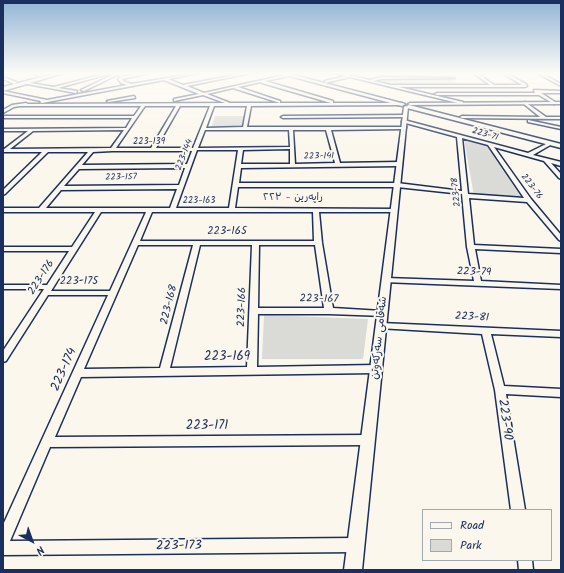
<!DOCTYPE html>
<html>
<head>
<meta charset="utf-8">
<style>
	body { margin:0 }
	#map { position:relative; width:564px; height:573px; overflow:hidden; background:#fbf7ec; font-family:Kalam,sans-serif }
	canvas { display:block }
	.frame { position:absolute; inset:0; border:4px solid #1b2f5e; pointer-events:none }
	.legend { position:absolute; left:422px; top:509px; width:130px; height:52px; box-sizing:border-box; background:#fbf7ec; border:1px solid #a1a7b3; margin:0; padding:5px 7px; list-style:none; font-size:12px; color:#1b2f5e }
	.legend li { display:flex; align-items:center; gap:8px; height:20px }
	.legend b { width:20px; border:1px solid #a1a7b3 }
	.north { position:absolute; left:12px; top:521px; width:40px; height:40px; -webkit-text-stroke:3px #fbf7ec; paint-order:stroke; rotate:139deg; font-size:11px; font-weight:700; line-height:16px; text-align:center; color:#1b2f5e }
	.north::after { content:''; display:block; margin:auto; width:14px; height:18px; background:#1b2f5e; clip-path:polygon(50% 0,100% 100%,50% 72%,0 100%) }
</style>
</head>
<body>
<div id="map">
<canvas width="564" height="573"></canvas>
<div class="frame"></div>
<ul class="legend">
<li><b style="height:5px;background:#fbf7ec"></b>Road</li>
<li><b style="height:11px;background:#dadad7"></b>Park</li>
</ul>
<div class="north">N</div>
</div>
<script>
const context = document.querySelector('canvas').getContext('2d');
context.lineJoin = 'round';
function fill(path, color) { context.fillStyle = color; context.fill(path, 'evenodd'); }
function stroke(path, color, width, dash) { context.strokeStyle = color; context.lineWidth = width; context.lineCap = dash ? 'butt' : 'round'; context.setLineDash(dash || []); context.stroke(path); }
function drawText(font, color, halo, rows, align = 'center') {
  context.font = font + ' Kalam,"Playpen Sans Arabic",sans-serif'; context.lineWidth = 4; context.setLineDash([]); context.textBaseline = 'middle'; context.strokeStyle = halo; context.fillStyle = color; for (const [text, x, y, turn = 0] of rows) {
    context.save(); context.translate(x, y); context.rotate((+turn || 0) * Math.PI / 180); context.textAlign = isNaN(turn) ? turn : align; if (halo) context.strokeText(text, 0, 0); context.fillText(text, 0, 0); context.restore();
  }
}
const green = new Path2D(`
	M384,78h67l7,6h-66l-17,-4z
	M215,116h29l-2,13h-31z
	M464,139l24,5 38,54 -52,-2z
	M264,315l104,4 -5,40h-101z`);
const minor = new Path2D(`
	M33,73h4l7,3 -3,1z
	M108,73h8l7,3 28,-3 -29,6 1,2 8,3 67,-11 -30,6 15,6 62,-12h6l-64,13 17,7 85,-19 1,2 -25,5 68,20v2h69l2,1 -2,1 -151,1 -4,21h159v1l-2,1 -73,1 9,33 59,-1 3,2 -3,2 -158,2 -2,15h158l65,8 -5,-54 -55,-15v-1l2,-1 124,33 20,-10 4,1 -19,11 28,7v4l-10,-3 10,11v5l-2,-1 -15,-17 -50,-14 37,52 30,36v6l-2,-1 -32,-38 -58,-4 5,47 87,4v4l-86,-4 6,32 80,4v4l-178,-7 -1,-2 4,-2 88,3 -7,-34 -5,-53 -65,-7h-159l-3,21 161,1 1,1 -3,2h-75l3,31 11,65 49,3 3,1 1,2 -1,2 -56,-2h-71l-1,53 119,-2 3,1 2,3 -2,3 -3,1 -295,4 -26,60 313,-2 4,1 2,4 -2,4 -4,1 -318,2 -40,94 346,-3 5,2 2,5 -2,5 -5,2 -353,3v-30l105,-230h-60l-42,66 -3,1v-11l41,-62h-41v-4h44l22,-34h-66v-4h69l23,-35h-92v-4h36l49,-56h-40l-43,42 -2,1v-5l39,-38h-39v-2l25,-19h-25v-2l123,-1 6,-10h-129v-2h131l7,-10h-121l-6,1 -11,6v-3l9,-5 14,-2 2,1 197,-1 -22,-8 -29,6v-2l25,-5 -35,-14 -122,23 -2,-1 1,-1 -38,-8v-2l44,9 80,-15 -6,-2 -3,-4 3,-2 -4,-2 -33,16 -3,-1 33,-16 -2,-1 -54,15 19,3 -1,2 -54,-10 2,-1 30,5zM261,82l1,1 69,20h-101l-23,-9 26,-6 47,15v-2l-42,-14zM145,106h31l-25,42h-35zM180,106h30l-17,42h-37zM214,106h33l-4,21 -37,1zM124,130l-13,18 -101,1 23,-18zM205,130h84l1,17 -92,1zM293,130h33l9,33 -40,1zM462,138l26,7 36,53 -56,-4zM290,149v15h-49l2,-14zM197,150h41l-9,58h-53zM112,151h80l-5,13 -105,1 11,-13zM185,168l-6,17 -115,1 15,-17zM177,189l-7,19h-124l15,-18zM101,212h45l-36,79h-59zM152,212h161l1,29h-174zM138,245h55l-33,123 -76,1zM200,245h52l-5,122 -77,1zM259,245h56l9,63h-66z
	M334,73h5l31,7 11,-3 74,1 -74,1 -8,2 18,4h99l-17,-12h4l17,12h28l-20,-12h4l20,11 1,2 -2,1h-126l64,15 -1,2 -112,-27 -25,6v-2l21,-5z
	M537,73h4l20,11v2z
	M3,77l13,5 1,1 -3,1 -11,-5z
	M534,90l27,1v2h-20l14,9 -1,2 -15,-9h-102l-2,-1 2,-1h98z
	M134,96l1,2 -26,4 -2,-1z
	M525,102l21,15h15v2l-99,-1 -2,-1 2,-1 78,1 -16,-13z
	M405,115l1,2 -123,1 -2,-1 2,-1z
	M528,120l33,7v2l-33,-7z
	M381,323l180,8v6l-70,-3 13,52 57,3v8l-55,-3 19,116h-14l-16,-120 -13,-56 -104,-6 -1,-2 1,-2z
	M518,560h14l1,10h-14z`);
const tertiary = new Path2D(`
	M561,102v2l-151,1 -2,-1 2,-1z
	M406,106l2,1 -46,463h-18l60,-463z`);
const secondary = new Path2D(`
	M57,73h7l-61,18v-4z`);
const primary = new Path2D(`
	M278,73h8l119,31 -3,2z
	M409,105l152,39v4l-154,-40v-2z`);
const farStreetnames = [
	["223-71",485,135,16],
	["223-139",149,142],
	["223-144",185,155,-69],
	["223-141",319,157,-1],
	["223-157",121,178,-1],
	["223-76",531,187,53],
	["223-78",457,192,-96],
	["223-163",199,201]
];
const farNeighbourhoodnames = [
	["راپەرین - ٢٢٣",293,198]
];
const streetNames = [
	["223-165",227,232],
	["223-79",474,273,2],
	["223-176",42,278,-57],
	["223-175",79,282],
	["223-167",319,300,1],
	["223-168",170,305,-76],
	["223-166",243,307,-88],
	["223-81",472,318,3],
	["شەقامی سەرکەوتن",380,338,-84]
];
const nearStreetnames = [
	["223-169",227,358],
	["223-174",65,370,-66],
	["223-90",504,420,82],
	["223-171",207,427],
	["223-173",179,547,-1]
];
fill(green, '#dadad7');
stroke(minor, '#1b2f5e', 3);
stroke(tertiary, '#1b2f5e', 3);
stroke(secondary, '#1b2f5e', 3);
stroke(primary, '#1b2f5e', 3);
fill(minor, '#fbf7ec');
fill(tertiary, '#fbf7ec');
fill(secondary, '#fbf7ec');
fill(primary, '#fbf7ec');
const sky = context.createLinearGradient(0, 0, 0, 153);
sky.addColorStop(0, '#91b4d6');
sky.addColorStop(0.48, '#fdfbf6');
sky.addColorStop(1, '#fdfbf600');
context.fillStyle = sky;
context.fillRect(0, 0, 564, 153);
drawText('9px', '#1b2f5e', '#fbf7ec', farStreetnames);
drawText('10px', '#1b2f5e', '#fbf7ec', farNeighbourhoodnames);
drawText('11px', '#1b2f5e', '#fbf7ec', streetNames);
drawText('13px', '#1b2f5e', '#fbf7ec', nearStreetnames);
</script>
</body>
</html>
